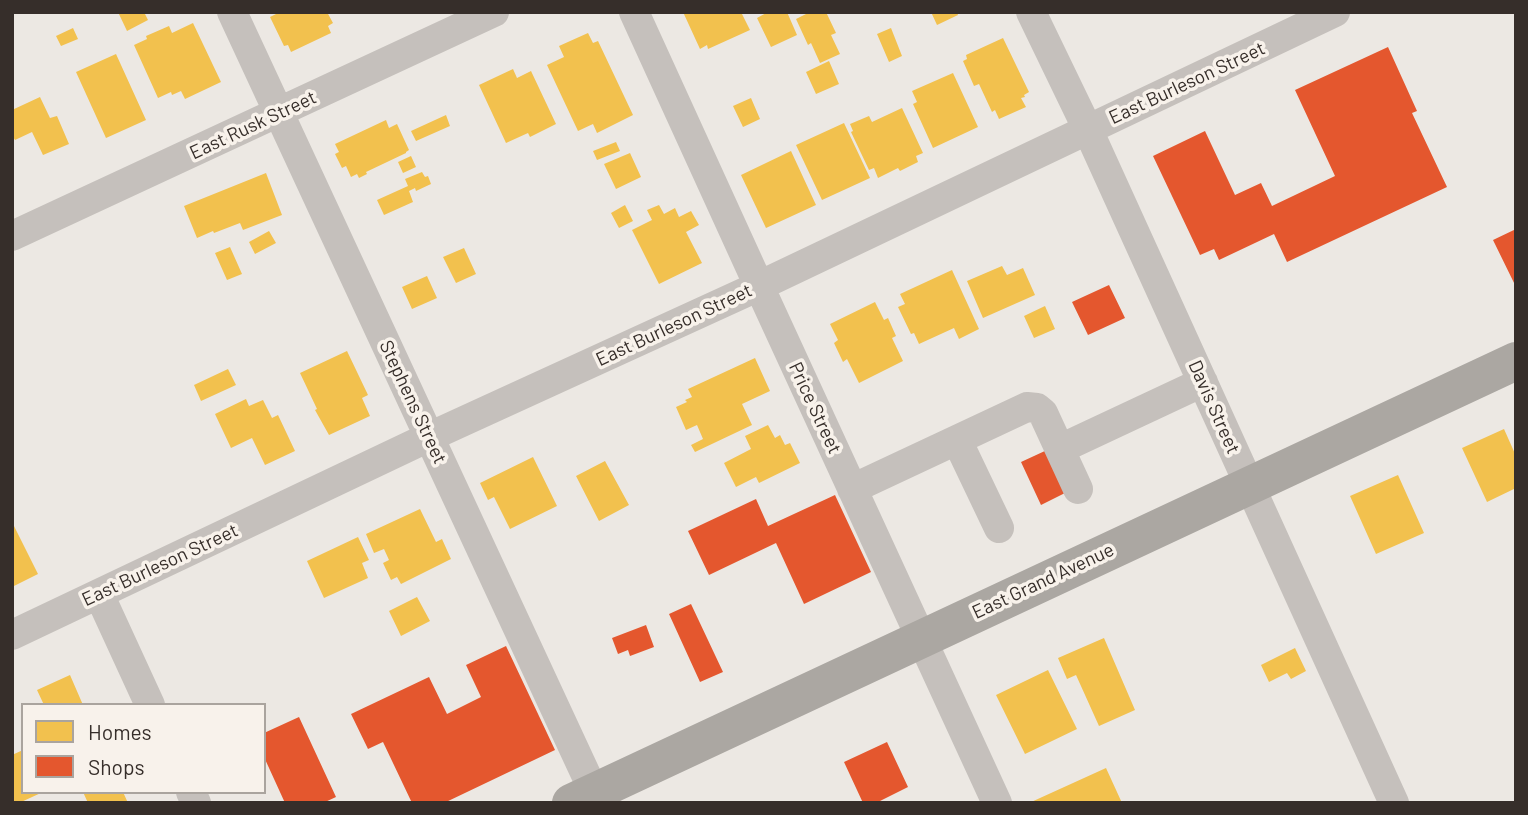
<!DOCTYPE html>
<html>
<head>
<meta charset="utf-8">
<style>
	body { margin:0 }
	#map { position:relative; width:1528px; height:815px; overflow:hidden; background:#ece8e3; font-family:Barlow,sans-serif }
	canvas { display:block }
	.frame { position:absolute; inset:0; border:14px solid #362e2a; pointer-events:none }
	.legend { position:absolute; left:21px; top:703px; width:245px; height:91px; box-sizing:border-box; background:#f8f2eb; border:2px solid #aaa49e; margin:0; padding:9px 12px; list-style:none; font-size:21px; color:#362e2a }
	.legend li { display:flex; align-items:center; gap:14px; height:35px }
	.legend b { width:35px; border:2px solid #aaa49e }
</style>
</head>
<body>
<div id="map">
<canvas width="1528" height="815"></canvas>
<div class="frame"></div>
<ul class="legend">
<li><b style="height:19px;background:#f2c14e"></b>Homes</li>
<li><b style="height:19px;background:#e4572e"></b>Shops</li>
</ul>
</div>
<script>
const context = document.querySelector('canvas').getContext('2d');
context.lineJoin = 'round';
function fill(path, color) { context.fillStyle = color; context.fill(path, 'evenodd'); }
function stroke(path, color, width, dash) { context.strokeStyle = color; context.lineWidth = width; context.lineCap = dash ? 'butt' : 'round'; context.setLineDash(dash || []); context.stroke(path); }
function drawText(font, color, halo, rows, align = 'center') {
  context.font = font + ' Barlow,sans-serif'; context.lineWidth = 7; context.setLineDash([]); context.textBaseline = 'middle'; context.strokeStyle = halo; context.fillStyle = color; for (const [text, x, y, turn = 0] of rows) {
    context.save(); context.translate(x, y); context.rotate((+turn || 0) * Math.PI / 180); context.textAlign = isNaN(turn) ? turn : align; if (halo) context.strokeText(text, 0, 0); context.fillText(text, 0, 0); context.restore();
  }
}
const homes = new Path2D(`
	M118,12h26l4,8 -21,11z
	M280,12h47l6,11 -5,3 3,7 -40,19 -3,-7 -4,1 -14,-29z
	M683,12h58l9,18 -42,19 -1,-4 -7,4z
	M768,12h19l10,23 -26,12 -14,-29z
	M810,12h16l10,21 -5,2 9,19 -20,9 -9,-20 -3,2 -12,-26z
	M931,12h26l1,3 -21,10z
	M193,23l28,59 -36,17 -4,-8 -9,4 -1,-3 -13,6 -24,-53 13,-6 -1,-3 23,-10 3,7z
	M73,28l5,11 -17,7 -5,-10z
	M891,28l11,28 -13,6 -12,-28z
	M588,33l5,10 5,-2 35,74 -36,18 -4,-9 -15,7 -31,-66 17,-8 -5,-11z
	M1003,38l26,54 -5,3 1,2 -4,1 5,9 -27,12 -4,-9 -3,2 -13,-28 -5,2 -11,-25 4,-2 -1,-4z
	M116,54l30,66 -40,18 -30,-66z
	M829,61l10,23 -23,10 -10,-22z
	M513,69l4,9 14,-7 25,53 -26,13 -2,-4 -22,10 -27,-58z
	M953,73l25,54 -45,21 -20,-44 4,-2 -5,-11z
	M40,97l10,21 7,-2 12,28 -26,11 -11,-23 -17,8 -3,-5v-25z
	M751,98l9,21 -17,8 -10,-21z
	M902,108l21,45 -7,3 2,6 -18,9 -2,-3 -20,10 -4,-10 -5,2 -18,-38 2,-1 -3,-7 19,-8 3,6z
	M446,115l4,11 -34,15 -5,-10z
	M386,120l3,8 8,-4 12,26 -3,2v1l-40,19 1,2 -8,4 -2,-4 -6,3 -5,-11 -4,2 -7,-14 4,-2 -4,-8z
	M844,123l26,55 -48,22 -26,-55z
	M616,142l4,9 -23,9 -4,-9z
	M791,151l25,54 -50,23 -25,-53z
	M630,153l11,24 -25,12 -12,-25z
	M411,156l5,11 -13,6 -5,-11z
	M422,172l3,5 3,-1 3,8 -15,7 -1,-3 -6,3 4,11 -29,13 -7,-15 31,-14 -3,-7z
	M266,173l16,42 -39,15 -3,-7 -26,10 -1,-2 -16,7 -13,-32z
	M625,205l8,16 -14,7 -8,-15z
	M659,205l5,9 11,-6 4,9 12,-6 8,14 -13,7 16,31 -43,21 -27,-54 20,-10 -5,-10z
	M269,231l7,12 -21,11 -6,-12z
	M230,247l12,27 -15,6 -12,-27z
	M464,248l12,26 -20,9 -13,-26z
	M1002,266l5,9 16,-7 12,27 -52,23 -16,-37z
	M952,270l27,59 -20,10 -5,-11 -35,16 -5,-11 -3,1 -13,-27 7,-3 -5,-10z
	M427,276l10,22 -25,11 -10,-22z
	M875,302l9,18 4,-2 8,18 -4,2 11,23 -44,22 -12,-24 -4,3 -9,-19 4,-3 -8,-16z
	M1045,306l10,23 -21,9 -10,-22z
	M347,351l21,44 -6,3 8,18 -41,19 -14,-25 2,-1 -17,-36z
	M755,358l15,33 -28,13 10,21 -57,27 -4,-7 12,-6 -6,-14 -11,5 -10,-23 11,-5 -2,-2 7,-3 -4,-8z
	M228,369l8,16 -35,16 -7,-16z
	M246,399l3,7 14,-6 9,18 6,-3 17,36 -30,14 -13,-27 -21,10 -16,-34z
	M768,425l7,13 5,-3 5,10 5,-2 10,20 -41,20 -3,-6 -20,10 -12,-24 27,-14 -6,-13z
	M1504,429l12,27v32l-29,14 -25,-54z
	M533,457l24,49 -47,23 -16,-32 -6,3 -8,-17z
	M605,461l24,44 -30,16 -23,-45z
	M1398,475l26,58 -48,21 -26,-58z
	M420,509l16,33 6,-3 9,20 -50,25 -4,-7 -6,3 -8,-17 6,-3 -5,-11 -10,4 -8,-19z
	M12,522l26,52 -26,13z
	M358,537l11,23 -7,3 6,15 -44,20 -17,-37z
	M417,597l13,24 -29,15 -12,-25z
	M1104,638l31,72 -36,16 -23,-51 -9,4 -9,-21z
	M1295,648l11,23 -15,8 -4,-6 -18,9 -8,-17z
	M1048,670l29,59 -52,25 -29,-59z
	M70,675l13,30h-39l-7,-15z
	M23,750v42h20l-24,11h-7v-48z
	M1106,768l16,35h-93z
	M83,792h40l5,11h-40z`);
const shops = new Path2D(`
	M1388,47l29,64 -5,2 35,74 -160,75 -13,-28 -55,26 -5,-11 -14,6 -47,-99 52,-25 30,64 26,-12 11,23 63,-30 -40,-86z
	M1516,229v58l-23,-47z
	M1109,285l16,33 -37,17 -16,-33z
	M1047,450l20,42 -26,13 -20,-43z
	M835,495l36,77 -67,32 -28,-61 -67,32 -21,-44 68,-32 12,27z
	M691,604l32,68 -23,10 -31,-68z
	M646,625l8,22 -24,9 -2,-6 -10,4 -6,-16z
	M506,646l49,104 -111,53h-32l-29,-61 -15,7 -17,-35 78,-37 18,37 34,-17 -15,-32z
	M299,717l37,80 -13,6h-38l-21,-46v-24z
	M887,742l21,45 -32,16h-13l-19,-41z`);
const minor = new Path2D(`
	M232,12l362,780
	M634,12l125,274 238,517
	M1031,12l57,118 306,673
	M12,236l482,-224
	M957,440l42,88
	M1060,449l143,-67
	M852,489l175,-82 10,1 6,5 35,76
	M99,594l51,111
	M12,635l417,-198 330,-151 576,-274
	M191,792l5,11`);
const highway = new Path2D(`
	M571,803l945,-442`);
const streetNames = [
	["East Burleson Street",1187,83,-25],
	["East Rusk Street",253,125,-25],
	["East Burleson Street",674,325,-25],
	["Stephens Street",413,402,65],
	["Davis Street",1214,407,66],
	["Price Street",815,408,65],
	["East Burleson Street",160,565,-25],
	["East Grand Avenue",1043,581,-25]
];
fill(homes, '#f2c14e');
fill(shops, '#e4572e');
stroke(minor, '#c5c0bc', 30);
stroke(highway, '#aba7a2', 38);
drawText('19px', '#362e2a', '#f8f2eb', streetNames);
</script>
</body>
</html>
